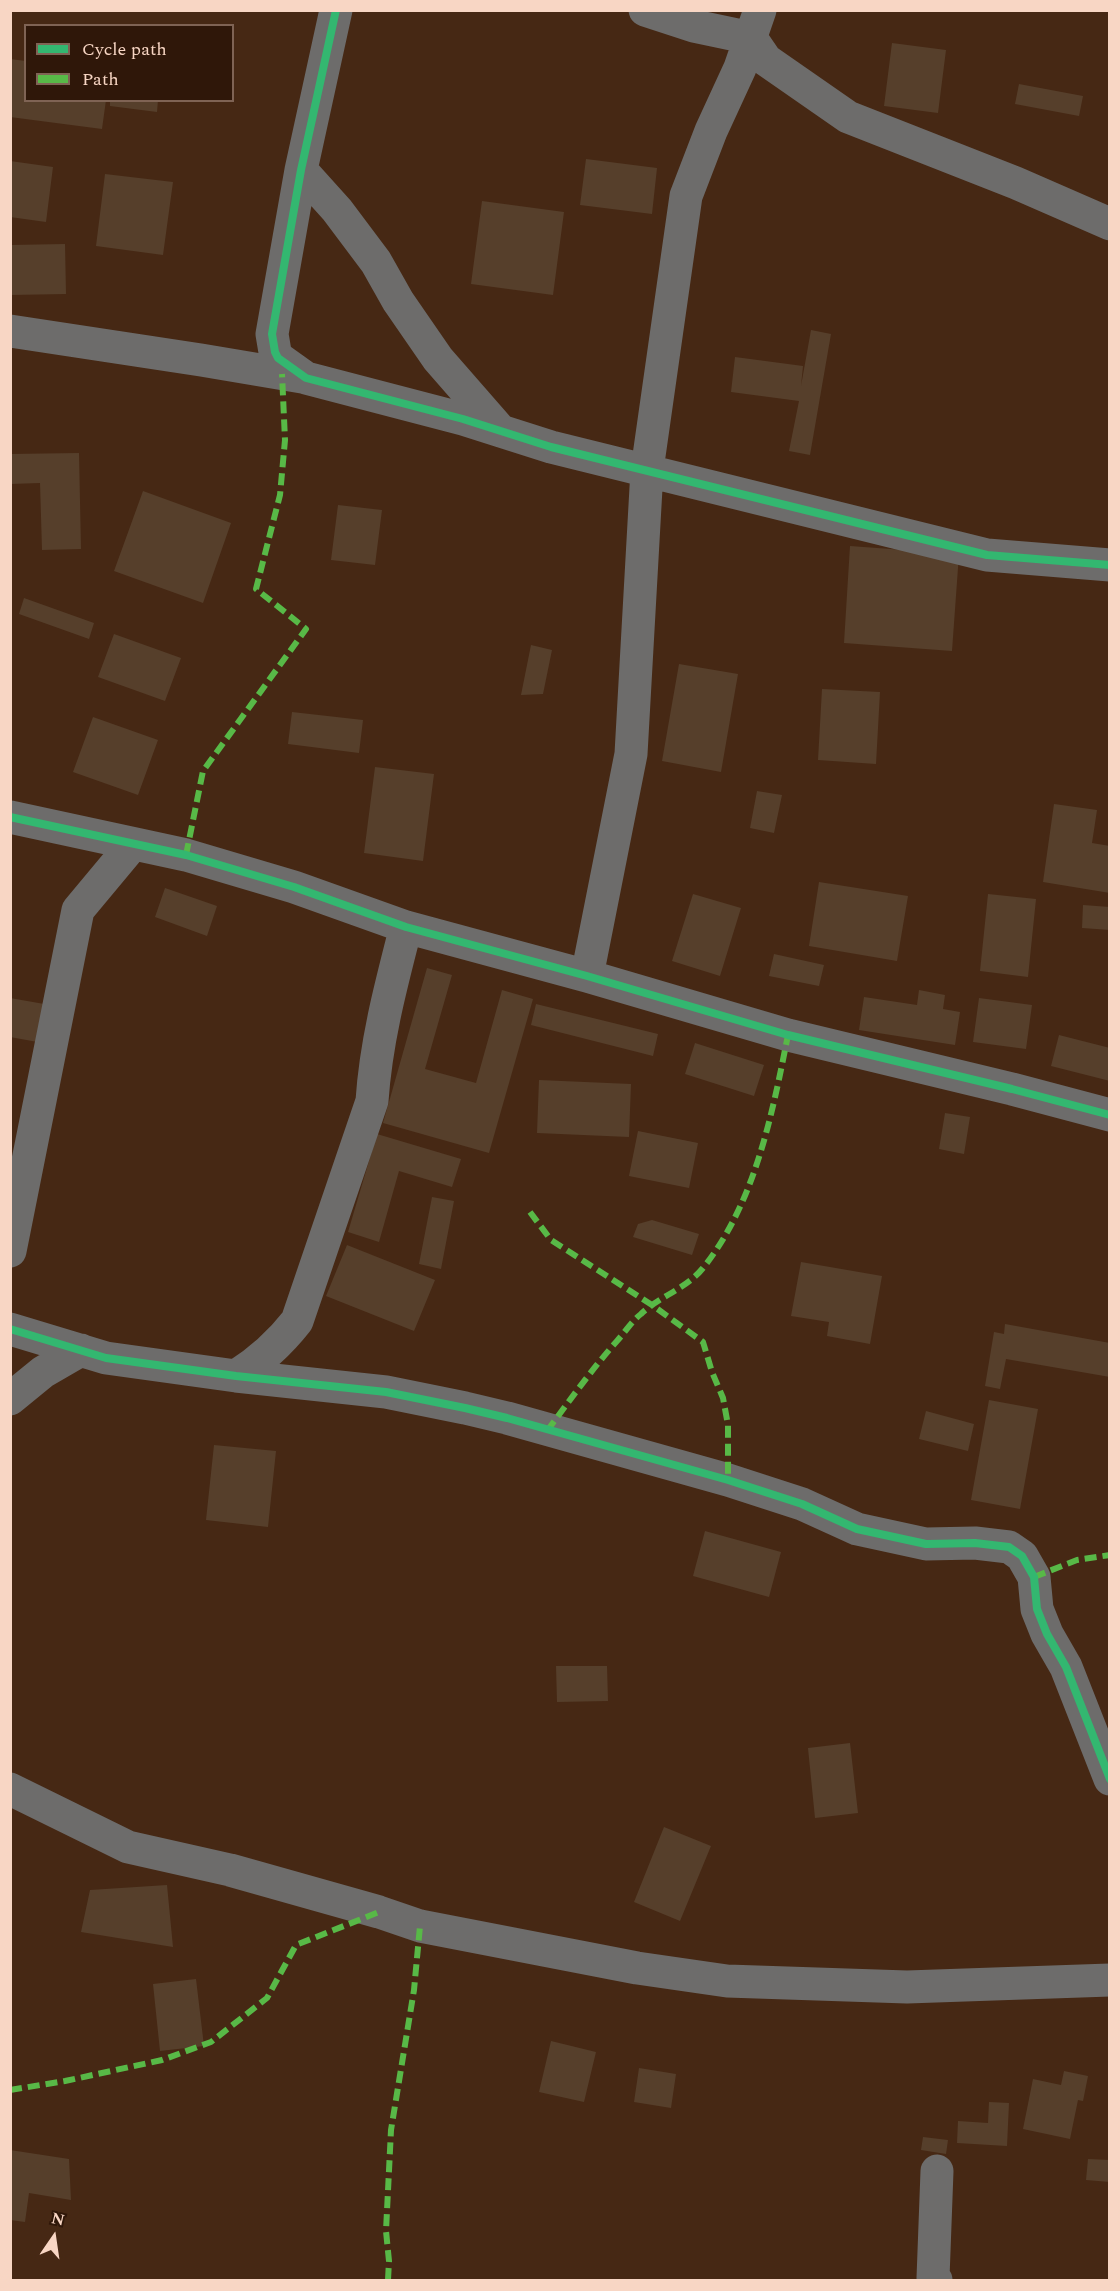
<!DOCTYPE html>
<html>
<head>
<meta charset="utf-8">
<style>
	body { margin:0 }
	#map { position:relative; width:1120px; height:2291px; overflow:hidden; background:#462814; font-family:Spectral,serif }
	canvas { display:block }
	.frame { position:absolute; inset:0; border:12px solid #f8d6c4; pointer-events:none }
	.legend { position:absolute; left:24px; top:24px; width:210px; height:78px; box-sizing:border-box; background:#2f1709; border:2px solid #7f6354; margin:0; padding:8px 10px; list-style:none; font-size:18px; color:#f8d6c4 }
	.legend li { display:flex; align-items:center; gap:12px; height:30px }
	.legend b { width:30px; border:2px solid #7f6354 }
	.north { position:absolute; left:24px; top:2207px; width:60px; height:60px; -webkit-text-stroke:4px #2f1709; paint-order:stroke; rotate:13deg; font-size:16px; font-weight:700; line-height:24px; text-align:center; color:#f8d6c4 }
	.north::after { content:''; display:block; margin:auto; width:21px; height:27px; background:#f8d6c4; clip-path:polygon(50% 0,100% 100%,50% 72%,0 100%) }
</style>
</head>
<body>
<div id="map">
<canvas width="1120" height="2291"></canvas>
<div class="frame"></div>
<ul class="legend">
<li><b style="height:8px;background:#33b770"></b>Cycle path</li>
<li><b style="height:8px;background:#58b947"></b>Path</li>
</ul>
<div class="north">N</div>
</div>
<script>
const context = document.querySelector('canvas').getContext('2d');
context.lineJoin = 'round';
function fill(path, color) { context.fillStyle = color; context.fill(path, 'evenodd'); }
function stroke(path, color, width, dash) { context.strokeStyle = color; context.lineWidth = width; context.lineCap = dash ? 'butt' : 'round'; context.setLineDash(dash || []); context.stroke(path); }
const building = new Path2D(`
	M892,43l54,7 -8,63 -54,-7z
	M10,59l16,2v39h80l-4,29 -92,-12z
	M1019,84l64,12 -4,20 -64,-12z
	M110,100h48l-1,12 -47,-6z
	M586,159l71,9 -5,46 -72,-9z
	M10,161l43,6 -7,55 -36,-5z
	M105,174l68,8 -10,73 -67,-9z
	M482,201l82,11 -11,83 -82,-11z
	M65,244l1,50 -56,1v-50z
	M811,330l20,4 -21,121 -21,-4 10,-50 -68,-9 4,-35 68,9 -2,20z
	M79,453l2,96 -39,1 -2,-67 -30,1v-30z
	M143,491l88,32 -28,80 -89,-32z
	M338,505l44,5 -7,55 -44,-5z
	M850,546l109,8 -7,97 -108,-8z
	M24,598l70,25 -5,16 -70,-25z
	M114,634l67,24 -16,43 -67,-24z
	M531,645l21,5 -9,44 -22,1z
	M679,664l59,10 -17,98 -59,-11z
	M822,689l58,3 -4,72 -58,-4z
	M292,712l71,8 -4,33 -71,-9z
	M93,717l65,23 -20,55 -65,-23z
	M375,767l59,7 -11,87 -59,-8z
	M757,791l25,4 -8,38 -24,-5z
	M1054,804l43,6 -5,33 18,3v47l-67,-11z
	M819,882l89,14 -11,65 -88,-15z
	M165,888l52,18 -10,30 -52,-19z
	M693,894l48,14 -21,68 -48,-15z
	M988,894l48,5 -8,78 -48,-6z
	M1083,905l27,2v23l-28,-2z
	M774,954l50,11 -5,21 -50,-10z
	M427,968l25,7 -27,94 51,14 26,-93 31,9 -44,154 -106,-30z
	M919,990l26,5 -2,14 17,3 -5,33 -96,-15 5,-33 53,8z
	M10,998l40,7 -7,38 -33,-6z
	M979,998l53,7 -6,44 -53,-7z
	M536,1004l122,30 -5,22 -122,-31z
	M1059,1035l51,13v33l-59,-15z
	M695,1043l69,22 -10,31 -69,-22z
	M539,1080l92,4 -2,53 -92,-4z
	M945,1113l25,4 -6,37 -25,-5z
	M638,1131l60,12 -9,45 -60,-12z
	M377,1134l84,25 -9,28 -53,-16 -20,71 -31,-10z
	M432,1197l22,4 -13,68 -22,-5z
	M652,1220l47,14 -7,21 -59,-18 5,-13z
	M347,1245l88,35 -21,51 -88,-35z
	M801,1262l81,14 -12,68 -43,-8 2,-14 -38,-6z
	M1005,1324l105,19v34l-104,-18 -6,30 -15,-3 9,-54 10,2z
	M989,1400l49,9 -18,100 -49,-9z
	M926,1411l48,13 -6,27 -49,-12z
	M214,1445l62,6 -8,76 -62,-7z
	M705,1531l76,21 -12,45 -76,-21z
	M556,1666h51l1,35 -51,1z
	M850,1743l8,70 -43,5 -7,-70z
	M664,1827l47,19 -31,75 -46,-19z
	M167,1885l6,62 -92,-15 9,-42z
	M196,1979l8,67 -44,5 -7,-67z
	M551,2041l45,11 -12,50 -45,-10z
	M639,2068l37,6 -5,34 -37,-6z
	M1064,2071l24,5 -5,25 -5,-1 -8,39 -47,-10 10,-50 28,6z
	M989,2102l20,1 -2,43 -50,-3 1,-22 30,2z
	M923,2137l25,3 -2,14 -25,-4z
	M10,2150l59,9 2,41 -42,-7 -4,29 -15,-2z
	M1088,2159l22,1v22l-24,-2z`);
const street = new Path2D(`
	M336,10l-35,160 -29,164 3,18 3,6 28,20 157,41 88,28 436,108 123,10
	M645,10l49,16 57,12 15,22 82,57 168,66 94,41
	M301,170l36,40 39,52 22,39 40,58 62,71
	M10,331l191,29 101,17
	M10,817l176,38 108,32 112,40 181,49 201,59 224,54 98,26
	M587,976l44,-222 16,-284 39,-274 25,-65 29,-63 20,-58
	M10,1251l68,-341 55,-66
	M10,1329l96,29 130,18 150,16 79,16 42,10 221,62 74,24 55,25 69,15 49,-1 34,4 13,9 12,21 3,32 10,25 19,33 44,112
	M236,1376c24,-15 43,-32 61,-55l75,-220c4,-60 19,-116 34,-174
	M10,1399l33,-27 38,-22
	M10,1789l118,58 102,23 149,42 41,14 217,42 90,13 180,6 203,-7
	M936,2280l-3,-2 4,-107`);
const quiet = new Path2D(`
	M186,855l17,-84 103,-142 -50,-40 24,-94 5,-55 -3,-66
	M530,1212l21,28 101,65 51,37 9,30 11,26 5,27v55
	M547,1431c23,-31 45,-62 70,-90 8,-9 15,-20 24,-27 19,-18 45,-25 62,-46 52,-65 69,-153 85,-233
	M1034,1577l43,-17 33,-5
	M10,2090l55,-9 97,-21 49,-18 56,-44 29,-53 83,-33
	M388,2280l1,-19 -3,-30 5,-101 23,-140 6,-64`);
const cycleway = new Path2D(`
	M336,10l-35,160 -29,164 3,18 3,6 28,20 157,41 88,28 436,108 123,10
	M10,817l176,38 108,32 112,40 181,49 201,59 224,54 98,26
	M10,1329l96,29 130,18 150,16 79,16 42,10 221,62 74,24 55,25 69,15 49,-1 34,4 13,9 12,21 3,32 10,25 19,33 44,112`);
fill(building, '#563f2b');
stroke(street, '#6d6c6b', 33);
stroke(quiet, '#58b947', 6, [12, 6]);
stroke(cycleway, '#33b770', 8);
</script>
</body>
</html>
